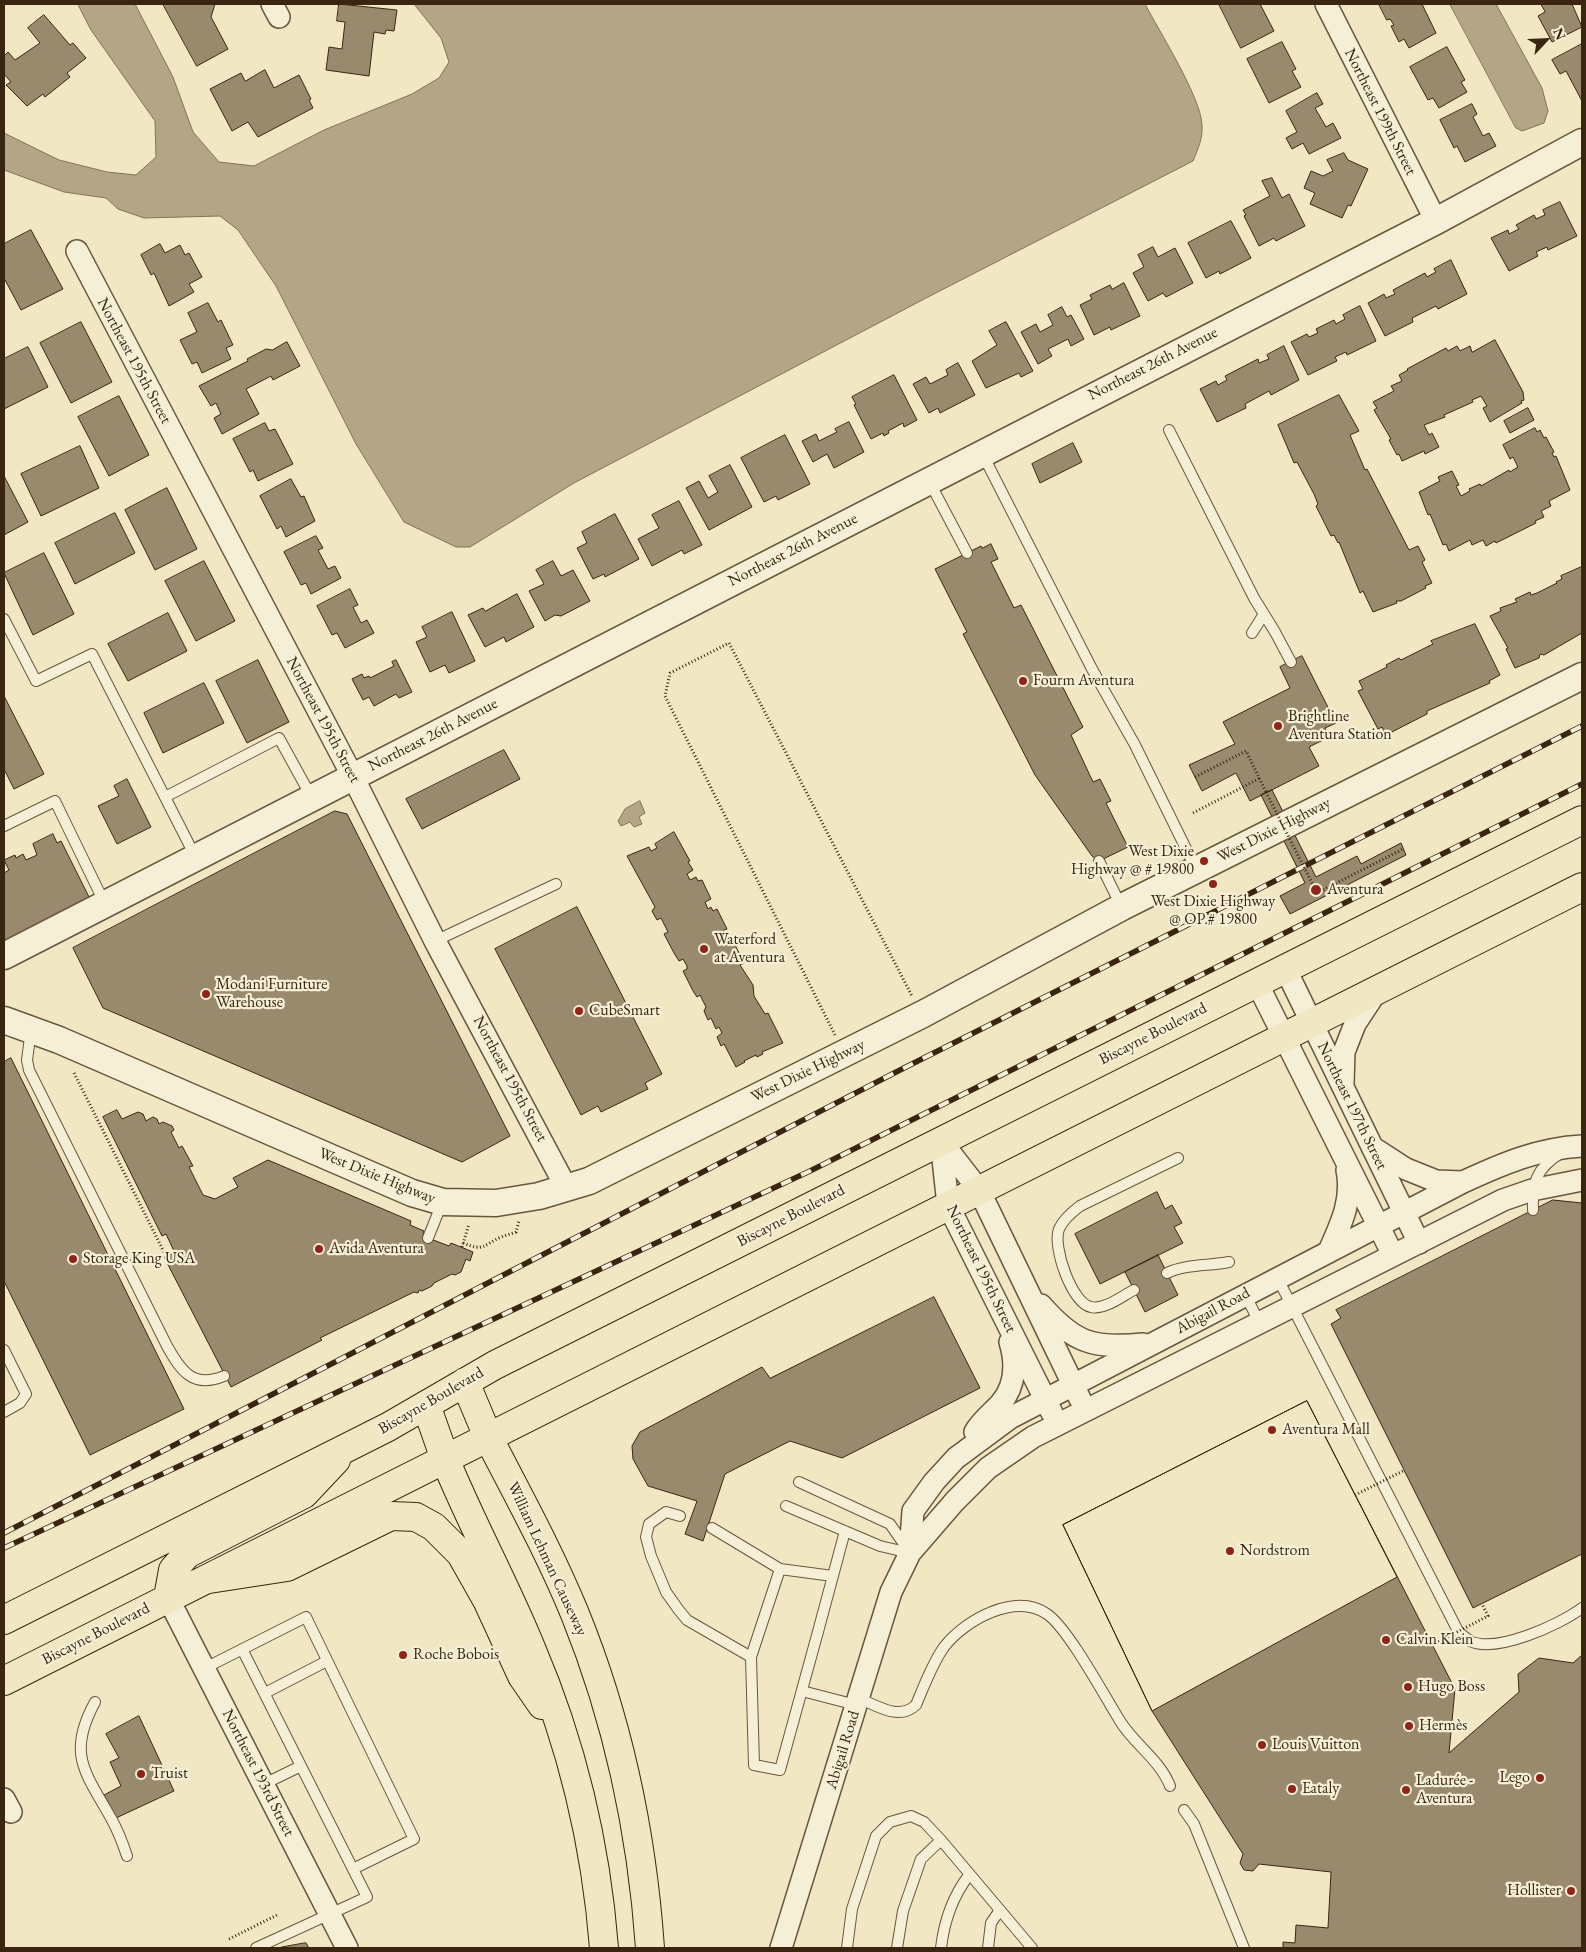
<!DOCTYPE html>
<html>
<head>
<meta charset="utf-8">
<style>
	body { margin:0 }
	#map { position:relative; width:1586px; height:1952px; overflow:hidden; background:#f1e7c3; font-family:"EB Garamond",serif }
	canvas { display:block }
	.frame { position:absolute; inset:0; border:5px solid #3a2610; pointer-events:none }
	.north { position:absolute; left:1521px; top:15px; width:50px; height:50px; -webkit-text-stroke:4px #f6efd8; paint-order:stroke; rotate:65deg; font-size:14px; font-weight:700; line-height:20px; text-align:center; color:#3a2610 }
	.north::after { content:''; display:block; margin:auto; width:18px; height:22px; background:#3a2610; clip-path:polygon(50% 0,100% 100%,50% 72%,0 100%) }
</style>
</head>
<body>
<div id="map">
<canvas width="1586" height="1952"></canvas>
<div class="frame"></div>
<div class="north">N</div>
</div>
<script>
const context = document.querySelector('canvas').getContext('2d');
context.lineJoin = 'round';
function fill(path, color) { context.fillStyle = color; context.fill(path, 'evenodd'); }
function stroke(path, color, width, dash) { context.strokeStyle = color; context.lineWidth = width; context.lineCap = dash ? 'butt' : 'round'; context.setLineDash(dash || []); context.stroke(path); }
function drawText(font, color, halo, rows, align = 'center') {
  context.font = font + ' "EB Garamond",serif'; context.lineWidth = 4.5; context.setLineDash([]); context.textBaseline = 'middle'; context.strokeStyle = halo; context.fillStyle = color; for (const [text, x, y, turn = 0] of rows) {
    context.save(); context.translate(x, y); context.rotate((+turn || 0) * Math.PI / 180); context.textAlign = isNaN(turn) ? turn : align; if (halo) context.strokeText(text, 0, 0); context.fillText(text, 0, 0); context.restore();
  }
}
const water = new Path2D(`
	M78,4h57l38,73 20,55 26,30 35,4 70,-36 88,-36 27,-16 10,-16 -8,-24 -27,-34h731c14,27 56,93 57,121 1,13 -4,24 -9,36l-265,136 -354,186 -104,64h-14l-52,-25 -48,-78 -80,-158 -38,-56 -18,-14 -76,2 -26,-9 -12,-11 -42,-6 -60,-22v-37l55,27 48,12 29,3 20,-18 -1,-36 -64,-91z
	M1450,4h46l46,84 6,23 -4,12 -22,8 -6,-3z
	M640,801l5,12 -6,4 3,7 -8,3 -4,-5 -9,4 -3,-5 7,-12z`);
const building = new Path2D(`
	M163,4h52l-4,13 17,32 -31,17z
	M339,4l58,6 -3,21 -8,-1 -1,4 -11,-2 -5,44 -43,-6 3,-23 13,2 3,-27 -8,-1z
	M1219,4h41l14,27 -33,17z
	M1379,4h43l14,29 -27,15 -5,-9 -5,3 -8,-16 3,-1 -4,-6 -3,1z
	M1541,4h31l10,23 -30,15 -14,-26 7,-4z
	M44,15l26,30 3,-2 13,15 -19,15 3,4 -25,20 -2,-3 -16,12 -21,-21 5,-3 -7,-8v-18l4,-4 7,8 25,-17 -12,-15z
	M1282,42l14,27 -4,2 9,16 -32,16 -22,-44z
	M1582,44v57l-16,-30 -6,3 -8,-14z
	M1447,47l18,33 -4,2 6,10 -28,16 -6,-10 -5,2 -18,-33z
	M265,70l9,18 25,-13 12,24 -2,1 4,8 -55,29 -10,-15 -16,9 -22,-42 31,-16 4,8z
	M1317,93l6,11 -8,4 11,19 7,-4 8,15 -32,16 -6,-11 -11,6 -6,-11 11,-6 -11,-21z
	M1472,104l5,10 -4,3 10,19 6,-3 7,13 -31,16 -8,-16 -3,2 -14,-28z
	M1344,153l4,7 20,9 -17,37 -3,-1 -6,13 -32,-14 5,-11 -11,-5 7,-17 12,5 10,-5 -6,-11z
	M1272,178l10,20 7,-4 16,32 -29,15 -2,-3 -15,8 -15,-30 2,-1 -3,-5 27,-14 -8,-15z
	M1560,202l17,34 -29,14 -1,-3 -11,5 2,4 -29,15 -18,-33 17,-8 1,4 10,-5 -3,-4 18,-10 2,4 9,-4 -2,-5z
	M1231,221l20,37 -31,16 -1,-3 -13,7 -18,-35z
	M31,230l32,59 -42,21 -17,-32v-34z
	M160,244l5,9 15,-8 5,10 4,-2 13,24 -13,7 5,8 -25,14 -15,-33 -3,2 -10,-20z
	M1153,247l5,10 17,-9 18,35 -27,14 -3,-4 -15,8 -15,-28 11,-6 -6,-12z
	M1451,260l16,34 -29,15 -2,-3 -24,12 1,4 -28,14 -17,-33 16,-9 2,4 9,-4 -2,-4 32,-17 2,4 9,-5 -2,-3z
	M1124,283l16,33 -29,14 -1,-3 -16,8 -14,-30 12,-6 -2,-4 20,-10 2,4z
	M208,303l10,19 3,-2 12,25 -7,3 5,11 -29,14 -5,-11 -5,2 -12,-24 17,-8 -9,-19z
	M1360,306l16,35 -29,14 -1,-3 -11,5 2,4 -29,14 -17,-33 16,-8 2,3 9,-4 -2,-4 18,-9 2,4 9,-5 -2,-4z
	M1062,307l5,10 4,-2 13,24 -13,7 -3,-7 -20,10 4,7 -14,8 -17,-32 15,-8 4,8 13,-7 -5,-10z
	M81,322l31,60 -41,21 -31,-60z
	M1006,322l27,49 -12,6 -2,-4 -33,15 -14,-27 25,-16 -8,-14z
	M1495,340l28,52 1,8 -3,1 1,2 -32,19 -7,-14 4,-2 -6,-10 -9,4 1,2 -29,13 1,2 -21,8 5,10 3,-2 7,14 -14,7 -1,-3 -22,10 -3,-7 -2,1 -8,-15 2,-1 -17,-29 3,-2 -4,-6 21,-11 -3,-5 11,-5 -3,-6 9,-5 -1,-1 39,-21 2,3 9,-5 3,5 10,-5 2,6z
	M287,342l13,24 -27,14 -2,-4 -25,13 13,25 -37,20 -8,-16 7,-4 -5,-11 -5,3 -12,-20 49,-25 -1,-2 19,-10 6,1z
	M1284,346l15,34 -28,15 -2,-4 -24,13 1,4 -29,14 -17,-33 16,-8 2,4 9,-5 -2,-4 33,-17 1,4 10,-4 -2,-4z
	M28,347l20,40 -44,22v-50z
	M958,363l17,32 -35,18 -2,-5 -9,5 -16,-29 13,-7 4,7 18,-9 -2,-5z
	M894,375l23,45 -13,7 -1,-4 -15,8 1,2 -5,3 -1,-3 -12,6 -17,-34 2,-1 -4,-7z
	M1339,395l20,36 -9,4 15,35 2,-1 42,81 9,-4 7,14 -3,2 10,21 -7,3 1,2 -25,13h-5l1,2 -24,9 -10,-21 -3,2 -21,-51 -1,1 -4,-8 -3,1 -15,-30 2,-2 -4,-10 -17,-32 -3,1 -16,-38z
	M119,396l30,59 -40,21 -31,-59z
	M1528,408l6,12 -24,13 -6,-12z
	M849,422l15,30 -30,16 -7,-14 -14,8 -11,-21 14,-7 3,7 18,-9 -2,-3z
	M265,423l4,8 6,-2 18,35 -35,17 -5,-11 -3,2 -17,-33z
	M1535,428l2,4 3,-2 4,8 2,-1 8,15 -2,1 2,4 2,-1 14,34 -21,11 2,5 -10,5 3,6 -9,4 1,2 -40,20 -1,-2 -9,5 -3,-6 -11,5 -2,-5 -21,11 -3,-7 -3,1 -13,-31 -2,1 -9,-23 21,-11 -2,-4 14,-6 7,14 -3,1 5,10 9,-5 -1,-2 11,-5 1,2 28,-16 1,2 8,-5 -5,-10 -3,2 -7,-14z
	M785,435l25,49 -32,16 -2,-4 -12,6 -23,-44z
	M1073,443l9,19 -42,21 -8,-19z
	M80,446l19,42 -58,28 -20,-42z
	M730,465l22,42 -43,23 -23,-42 13,-7 9,17 10,-6 -9,-16z
	M4,476l24,46 -24,13z
	M291,479l10,18 3,-1 11,25 -29,16 -5,-11 -4,3 -17,-33z
	M167,488l30,61 -42,21 -30,-60z
	M679,501l23,44 -18,9 -2,-4 -30,16 -14,-27 21,-11 -7,-13z
	M115,513l20,40 -60,31 -20,-41z
	M615,514l24,45 -34,18 -1,-3 -11,5 -16,-31 10,-5 -5,-11z
	M316,536l7,12 -5,2 10,19 7,-3 6,12 -30,16 -5,-11 -5,2 -17,-33z
	M991,544l7,15 -7,3 23,46 7,-3 62,122 -12,8 22,47 7,-3 11,22 -5,2 22,44 -29,14 -7,-5 -57,-81 -72,-141 4,-2 -32,-63 46,-23 1,2z
	M44,553l30,61 -41,21 -29,-62z
	M204,561l31,60 -39,20 -31,-60z
	M553,561l8,15 12,-6 17,31 -29,15 -6,-1 -10,6 -16,-30 15,-7 -8,-14z
	M1581,567h1v66l-38,22 -4,-1 -1,4 -24,10 -9,-19 2,-1 -18,-32 11,-5 -1,-3 17,-6 -2,-3 15,-7 1,3 6,-2 20,-10 -1,-1 6,-3 -1,-3z
	M350,589l8,16 -5,2 8,16 6,-3 7,13 -29,15 -8,-15 -5,2 -15,-29z
	M517,594l17,33 -28,15 -2,-5 -19,10 -17,-32 15,-7 2,3z
	M452,612l23,49 -26,12 -4,-8 -15,7 -14,-30 11,-5 -5,-10z
	M168,613l19,38 -59,30 -20,-37z
	M1475,624l25,51 -11,6 1,2 -63,28v3l-41,21 -4,-8 -4,2 -20,-38 5,-2 -4,-8 28,-14 -1,-2 13,-7 2,2 32,-16 -2,-3z
	M1302,656l34,67 -11,5 4,9 -20,10 10,19 -69,35 -14,-28 -34,18 -13,-26 46,-21 -12,-22 67,-34 -10,-21z
	M258,660l31,62 -42,21 -31,-62z
	M396,660l16,32 -13,6 -3,-4 -22,12 -5,-9 -6,3 -11,-21 10,-5 2,4 5,-2 1,2 24,-12 -2,-4z
	M204,683l20,40 -61,30 -19,-40z
	M4,696l40,78 -30,15 -10,-20z
	M504,750l16,29 -98,50 -16,-30z
	M127,779l24,48 -34,17 -19,-38 21,-10 -5,-10z
	M1272,790l44,87 41,-21 4,8 40,-21 5,12 -116,59 -10,-18 25,-13 -44,-88z
	M335,811l12,3 163,322 -48,26 -359,-154 -30,-60z
	M674,832l16,29 -2,1 5,8 -6,4 3,6 6,-3 2,4 4,-1 9,19 -6,3 3,7 3,-2 2,4 4,-2 10,20 -7,3 6,13 7,-4 11,22 -4,2 13,20 1,11 11,18 3,-1 15,30 -21,9 1,2 -6,3 -1,-2 -12,6 1,1 -9,5 -12,-23 -3,2 -4,-9 5,-4 -3,-6 -3,2 -5,-11 -3,2 -4,-9 2,-4 -6,-12 -3,2 -4,-6 -10,-20 4,-2v-3l-4,-7 -4,2 -5,-8 -10,-19 4,-2 -7,-14 -4,2 -5,-9 3,-4 -28,-51 22,-9 2,4 6,-3 -2,-4z
	M53,834l4,9 4,-2 28,56 -85,44v-68l5,-3 -5,-10 11,-5 1,3 7,-4 3,6 11,-5 -4,-11z
	M577,907l85,167 -17,9 3,6 -47,23 -3,-6 -17,9 -86,-166z
	M11,1058l173,351 -94,46 -86,-174v-219z
	M117,1110l5,9 16,-7 5,2 3,7 7,-4 4,2 2,5 4,-2 9,4 2,4 -3,2 8,16 3,-2 11,20 -4,1 14,28 12,4 23,-12 -5,-9 35,-18 143,61 -1,4 14,6 -1,4 5,3 21,8 2,-3 22,9 -3,9 -4,-2 -5,13 -6,3 -3,-1 -18,9 -2,3 -10,5 -3,-1 -1,3 -4,-1 -94,46 2,2 -91,47 -67,-130 10,-6 -8,-17 -4,2 -59,-119z
	M1157,1192l8,17 7,-4 10,18 -8,4 9,16 -83,41 -25,-50z
	M1553,1200l29,3v351l-109,54 -142,-284 10,-6 -5,-8z
	M1158,1255l20,40 -33,17 -20,-40z
	M934,1297l46,91 -138,70 -52,-17 -65,33 -22,67 -18,-7 12,-33 -49,-15 -15,-27 -1,-13 8,-14 122,-65 8,11z
	M1307,1401l148,288 -6,64 70,-61 -1,-18 21,-16 34,5 9,-8v293h-299v-6l12,1 1,-18 32,3 3,-56 -72,-8 -6,7 -9,-1 -4,-7 3,-9 -91,-143 -89,-186z
	M1307,1401l90,176 -245,134 -89,-186z
	M139,1716l35,75 -58,27 -12,-23 17,-9 -11,-24 9,-4 -13,-24z
	M306,1943l3,5h-30l3,-1z`);
const path = new Path2D(`
	M1195,777l51,-26 20,41
	M1193,813l67,-35
	M1317,893l86,-44
	M835,1035l-170,-339 5,-23 59,-30 183,353
	M74,1073l91,181
	M463,1243c22,9 20,2 38,-6 5,-2 10,-3 15,-5l3,-11
	M462,1247l7,-23
	M229,1939l48,-24`);
const service = new Path2D(`
	M1169,430l85,168 21,34 16,30
	M983,455l109,214 43,76 61,124
	M929,481l38,72
	M4,619l32,62 56,-27 103,202
	M1252,633l12,-19
	M165,797l114,-59 33,60
	M4,826l51,-25 50,103
	M1099,861l22,45
	M435,941l121,-57
	M31,1030l-4,30 2,10 138,276c14,25 26,43 57,30
	M1533,1210c-1,-27 3,-42 28,-57
	M428,1238l14,-35
	M1167,1273c19,-9 42,-7 62,-11
	M1277,1277l181,354c3,3 8,7 12,10 26,13 91,-17 112,-33
	M1134,1290c-12,6 -29,20 -43,17 -19,-3 -39,-61 -32,-78 4,-9 13,-17 21,-23l98,-48
	M1245,1294l14,28
	M4,1350l22,44 -6,9 -16,9
	M799,1482l91,42 18,26
	M786,1506l94,40 30,7
	M680,1516l-14,-4 -17,12 -3,13 5,19 15,36 12,17 9,11 64,37
	M712,1528l68,41
	M833,1576l-53,-7 -29,88 3,108 26,5c22,-80 44,-159 65,-239
	M242,1649l125,248 -111,51
	M205,1668l101,-51 108,222 -61,30
	M802,1691l54,14
	M265,1693l62,-32
	M858,1698c20,8 41,23 58,7 8,-19 16,-41 28,-58 21,-27 71,-55 103,-33 21,14 58,83 73,107 14,23 40,39 50,65
	M95,1702c-29,53 -9,71 17,118 6,11 11,24 15,36
	M264,1784l37,-18
	M1184,1810l10,14 50,124
	M941,1840l91,108
	M847,1948l5,-39 24,-73 14,-14 21,-6 13,6 17,18 -20,19 -18,52 -6,37
	M941,1948c3,-26 12,-52 28,-73
	M988,1948l3,-25 9,-13`);
const minor = new Path2D(`
	M272,4l7,13
	M1326,4l110,217
	M77,251l276,526 82,164 132,248
	M1285,968l134,275
	M1257,983l136,272
	M1343,1084l1,-32 11,-28 23,-35
	M941,1141l7,64 104,208
	M941,1141l38,49 101,209
	M1372,1147l34,22 30,12 27,1
	M1329,1251c12,-27 24,-51 18,-81
	M1041,1305c33,38 52,44 102,39
	M975,1432c6,-11 17,-19 26,-29 15,-18 15,-41 9,-61
	M910,1553l3,-42 21,-29 22,-24 54,-40 453,-236c39,-18 76,-34 119,-36
	M168,1598l179,350
	M4,1799l7,13
	M781,1948l110,-356 19,-39 45,-52 33,-33 45,-31 470,-237 29,-10 50,-10`);
const tertiary = new Path2D(`
	M4,956l1432,-735 146,-79
	M4,1020l55,20 353,153 31,9 53,1 43,-7 50,-15 334,-167 199,-107 460,-231`);
const primary = new Path2D(`
	M465,1382l23,55
	M426,1405l19,54
	M168,1598l5,-28 14,-16 117,-60 32,-34
	M4,1620l384,-193 107,-62 1087,-545
	M4,1681l1578,-794`);
const motorway = new Path2D(`
	M488,1437c30,58 62,116 87,177 43,106 67,220 75,334
	M445,1459c26,64 60,125 86,189 41,96 65,197 73,300
	M209,1579l78,-12 104,-51 25,1 18,10 27,27 26,46 35,76 20,29`);
const rail = new Path2D(`
	M4,1533l898,-464 680,-343
	M4,1548l806,-377 772,-387`);
const pathBridge = new Path2D(`
	M1266,792l51,101
	M1355,1495l50,-25
	M1432,1645l56,-29 -6,-12`);
const markers = [
	[1023,681,5,"#8f2418"],
	[1278,726,5,"#8f2418"],
	[1204,861,5,"#8f2418"],
	[1213,884,5,"#8f2418"],
	[1316,890,6,"#8f2418"],
	[704,949,5,"#8f2418"],
	[206,994,5,"#8f2418"],
	[579,1011,5,"#8f2418"],
	[319,1249,5,"#8f2418"],
	[73,1259,5,"#8f2418"],
	[1272,1430,5,"#8f2418"],
	[1230,1551,5,"#8f2418"],
	[1386,1640,5,"#8f2418"],
	[403,1655,5,"#8f2418"],
	[1408,1687,5,"#8f2418"],
	[1409,1726,5,"#8f2418"],
	[1262,1745,5,"#8f2418"],
	[141,1774,5,"#8f2418"],
	[1540,1778,5,"#8f2418"],
	[1292,1789,5,"#8f2418"],
	[1406,1790,5,"#8f2418"],
	[1571,1891,5,"#8f2418"]
];
const streetNames = [
	["Northeast 199th Street",1380,112,63],
	["Northeast 195th Street",134,361,62],
	["Northeast 26th Avenue",1153,364,-27],
	["Northeast 26th Avenue",793,550,-27],
	["Northeast 195th Street",323,720,62],
	["Northeast 26th Avenue",433,735,-27],
	["West Dixie Highway",1274,830,-27],
	["Biscayne Boulevard",1153,1034,-27],
	["West Dixie Highway",808,1071,-26],
	["Northeast 195th Street",510,1079,62],
	["Northeast 197th Street",1352,1106,64],
	["West Dixie Highway",377,1176,22],
	["Biscayne Boulevard",791,1216,-27],
	["Northeast 195th Street",981,1269,64],
	["Abigail Road",1213,1311,-28],
	["Biscayne Boulevard",431,1401,-30],
	["William Lehman Causeway",547,1559,65],
	["Biscayne Boulevard",96,1634,-27],
	["Abigail Road",843,1750,-73],
	["Northeast 193rd Street",258,1773,63]
];
const poiNames = [
	["Fourm Aventura",1033,681],
	["Brightline",1288,717],
	["Aventura Station",1288,735],
	["West Dixie",1194,852,"right"],
	["Highway @ # 19800",1194,870,"right"],
	["Aventura",1327,890],
	["West Dixie Highway",1213,902,"center"],
	["@ OP.# 19800",1213,920,"center"],
	["Waterford",714,940],
	["at Aventura",714,958],
	["Modani Furniture",216,985],
	["Warehouse",216,1003],
	["CubeSmart",589,1011],
	["Avida Aventura",329,1249],
	["Storage King USA",83,1259],
	["Aventura Mall",1282,1430],
	["Nordstrom",1240,1551],
	["Calvin Klein",1396,1640],
	["Roche Bobois",413,1655],
	["Hugo Boss",1418,1687],
	["Hermès",1419,1726],
	["Louis Vuitton",1272,1745],
	["Truist",151,1774],
	["Lego",1530,1778,"right"],
	["Ladurée -",1416,1781],
	["Aventura",1416,1799],
	["Eataly",1302,1789],
	["Hollister",1561,1891,"right"]
];
fill(water, '#b3a586');
stroke(water, '#837257', 1);
fill(building, '#998a6d');
stroke(building, '#3a2610', 1);
stroke(service, '#68563d', 12);
stroke(minor, '#68563d', 24);
stroke(tertiary, '#68563d', 29);
stroke(primary, '#3a2610', 30);
stroke(motorway, '#3a2610', 30);
stroke(path, '#3a2610', 3, [1, 2.5]);
stroke(service, '#f6efd8', 10);
stroke(minor, '#f6efd8', 21);
stroke(tertiary, '#f6efd8', 26);
stroke(primary, '#f1e7c3', 28);
stroke(motorway, '#f1e7c3', 28);
stroke(rail, '#3a2610', 5.5);
stroke(rail, '#f6efd8', 4, [11]);
stroke(pathBridge, '#3a2610', 3, [1, 2.5]);
for (const [x, y, r, color] of markers) { const dot = new Path2D(); dot.arc(x, y, r, 0, 2 * Math.PI); context.fillStyle = color; context.fill(dot); stroke(dot, '#f6efd8', 2); }
drawText('16px', '#3a2610', '#f6efd8', streetNames);
drawText('16px', '#3a2610', '#f6efd8', poiNames, 'left');
</script>
</body>
</html>
